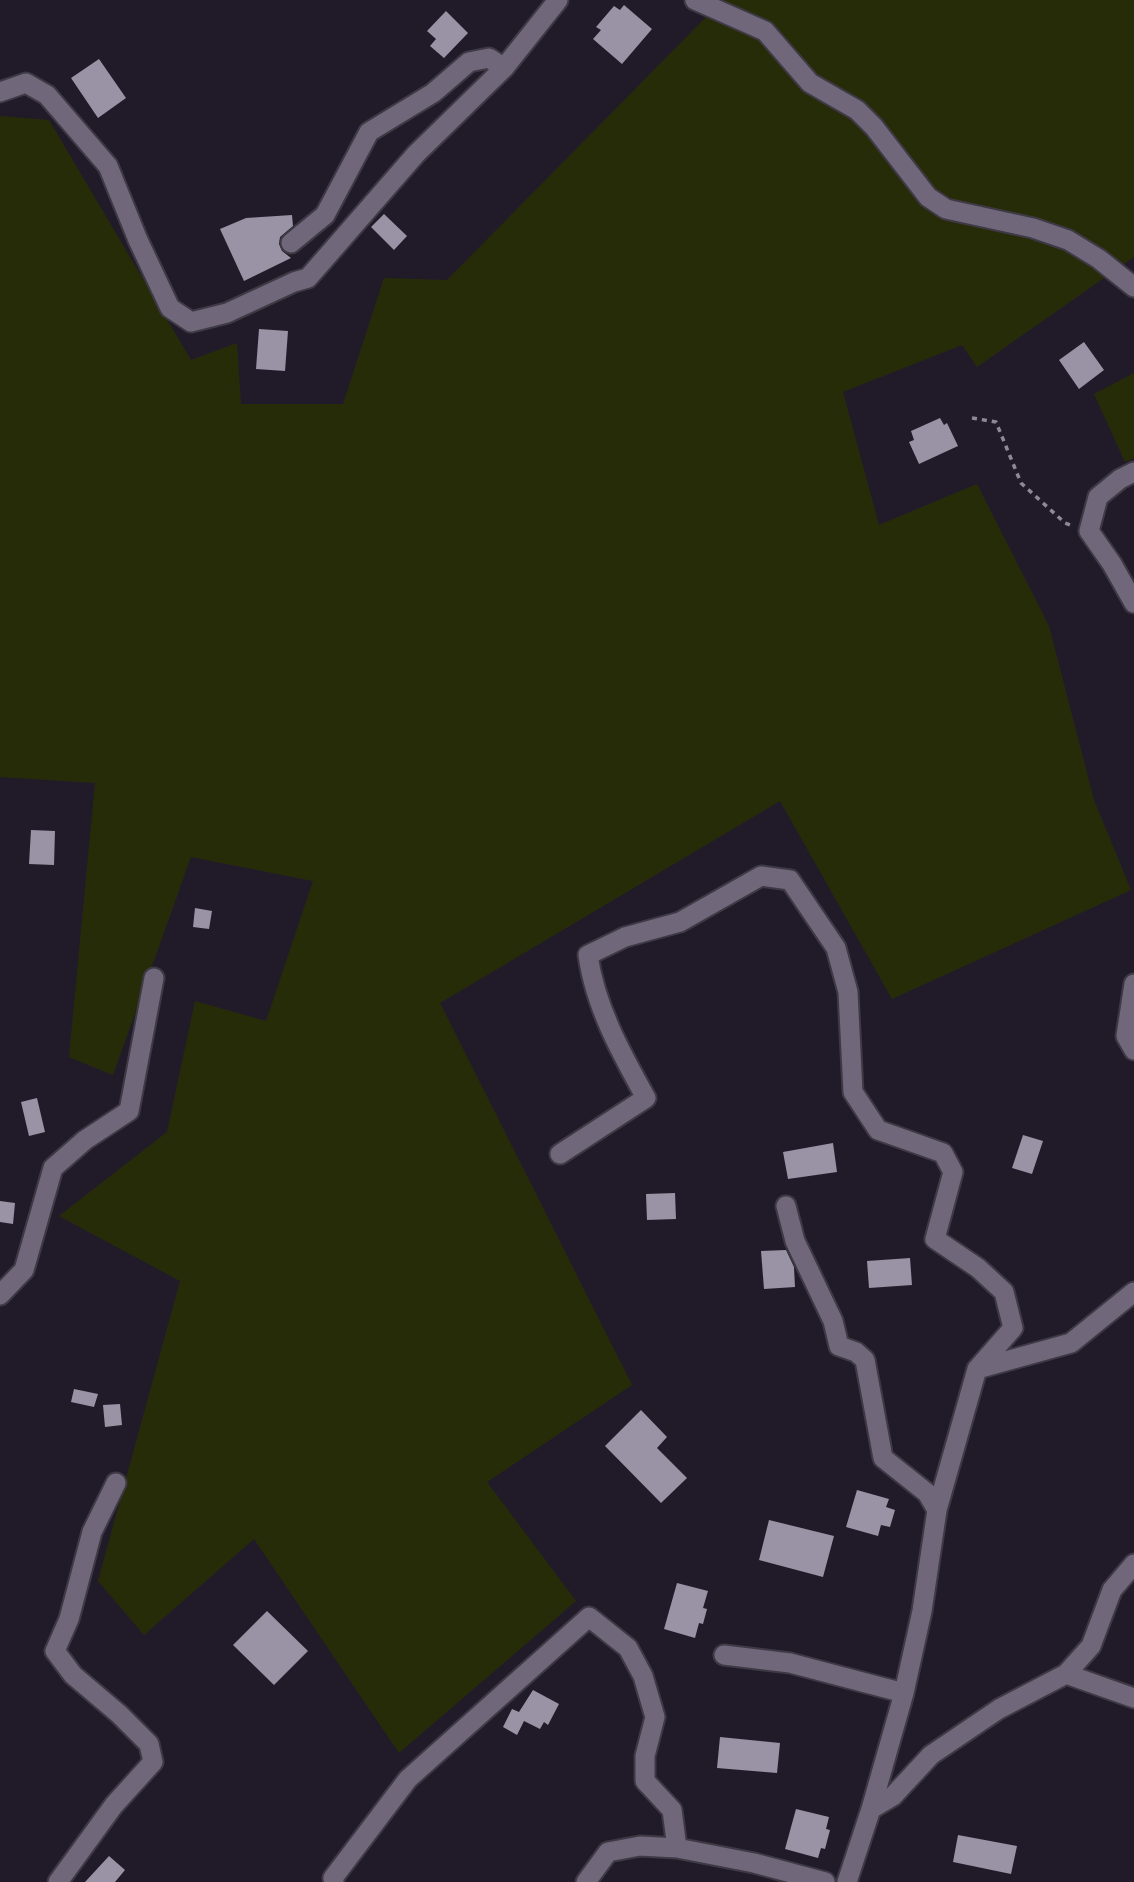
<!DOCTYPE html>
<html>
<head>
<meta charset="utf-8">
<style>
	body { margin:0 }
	canvas { display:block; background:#211b29 }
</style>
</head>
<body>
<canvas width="1134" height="1882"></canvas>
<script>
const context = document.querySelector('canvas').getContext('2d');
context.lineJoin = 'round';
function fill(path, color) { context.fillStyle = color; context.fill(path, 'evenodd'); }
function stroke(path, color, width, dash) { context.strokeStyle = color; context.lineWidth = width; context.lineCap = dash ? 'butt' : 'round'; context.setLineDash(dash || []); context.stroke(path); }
const green = new Path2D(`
	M696,0h438v257l-157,110 -15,-22 -119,47 36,133 98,-41 72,142 45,174 37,90 -239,109 -112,-198 -340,202 192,382 -145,97 89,119 -177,152 -145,-214 -110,96 -46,-54 82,-300 -121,-65 108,-84 28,-131 71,20 47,-140 -122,-24 -78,218 -44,-18 26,-274 -95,-6v-661l49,4 142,240 46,-17 4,61h102l41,-126 63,2 261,-265z
	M1134,373v85l-9,4 -31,-68z`);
const building = new Path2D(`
	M624,5l28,24 -30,35 -29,-25 8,-9 -5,-3 18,-21 6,4z
	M446,11l22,22 -24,25 -14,-12 6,-7 -9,-8z
	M99,59l27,39 -28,20 -27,-40z
	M384,214l23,22 -13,14 -23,-23z
	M292,215l1,11 -13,11 -1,7 3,7 9,7 -47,23 -24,-52 26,-11z
	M259,329l29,2 -3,40 -29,-2z
	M1084,342l20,28 -25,19 -20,-29z
	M940,418l4,7 3,-2 11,23 -39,18 -10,-22 5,-2 -3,-9z
	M31,830l24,1 -1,34 -25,-1z
	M195,908l17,3 -3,18 -16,-2z
	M37,1098l8,34 -16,4 -8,-34z
	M1023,1135l20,6 -11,33 -20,-6z
	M833,1143l4,29 -49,7 -5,-27z
	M675,1193l1,26 -29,1 -1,-26z
	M0,1201l15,2 -2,21 -13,-2z
	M786,1250l8,17 1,20 -31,2 -3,-38z
	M910,1258l2,27 -43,3 -2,-27z
	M74,1389l24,5 -4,13 -23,-5z
	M120,1404l2,21 -17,2 -2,-22z
	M641,1410l26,27 -10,11 30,30 -26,25 -56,-57z
	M857,1490l32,9 -3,8 9,3 -5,17 -9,-2 -3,11 -32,-9z
	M769,1520l65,16 -11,41 -64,-17z
	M677,1583l31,8 -5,17 4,1 -4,15 -4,-1 -4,15 -31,-9z
	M267,1611l41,40 -34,34 -41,-40z
	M533,1690l26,14 -11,21 -4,-3 -4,7 -16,-8 -7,14 -14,-8 9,-18 7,3z
	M720,1737l60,6 -3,30 -60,-5z
	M796,1809l33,8 -3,12 4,1 -5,19 -4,-1 -3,10 -33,-9z
	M958,1835l59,11 -6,28 -58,-12z
	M109,1856l16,14 -10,12h-30z`);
const path = new Path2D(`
	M972,418l24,4 25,61 44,40 8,3`);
const minor = new Path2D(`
	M695,0l70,31 45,52 47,27 17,17 54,70 18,12 87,19 35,12 31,19 35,28
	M0,92l26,-9 21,12 61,71 30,74 32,68 21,14 36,-9 67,-31 14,-4 108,-124 88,-86 54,-68
	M291,243l34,-28 44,-83 64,-39 36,-31 20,-4 15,10
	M1134,472l-14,7 -22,18 -9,34 23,33 22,39
	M1134,984l-8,52 8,14
	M560,1154l86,-56c-25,-45 -51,-92 -58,-143l37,-18 55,-15 81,-46 29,4 46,68 12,44 5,100 25,38 65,23 10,19 -18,67 43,29 26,24 9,36 -36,41 -40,141 -15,101 -18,82 -33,116
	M786,1206l9,35 38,80 6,25 17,6 9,8 18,98 44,35 10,17
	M0,1295l24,-25 29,-102 32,-28 44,-29 25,-133
	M977,1369l94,-26 63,-51
	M724,1655l66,8 114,30
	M1066,1674l68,24
	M677,1848l77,15 71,19
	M58,1882l56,-77 39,-43 -4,-18 -30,-30 -46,-39 -18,-24 14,-32 23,-87 24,-49
	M334,1882l-1,-4 75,-99 181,-162 39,31 15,28 12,41 -10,39v25l27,29 5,38 -37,-2 -32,6 -22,30
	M847,1882l24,-73 22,-13 38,-41 68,-46 67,-35 25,-28 21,-56 22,-26`);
fill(green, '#272c08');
fill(building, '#9a92a5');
stroke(minor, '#3e3944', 23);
stroke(path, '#8e8995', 3.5, [5, 5]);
stroke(minor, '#70687a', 19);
</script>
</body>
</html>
